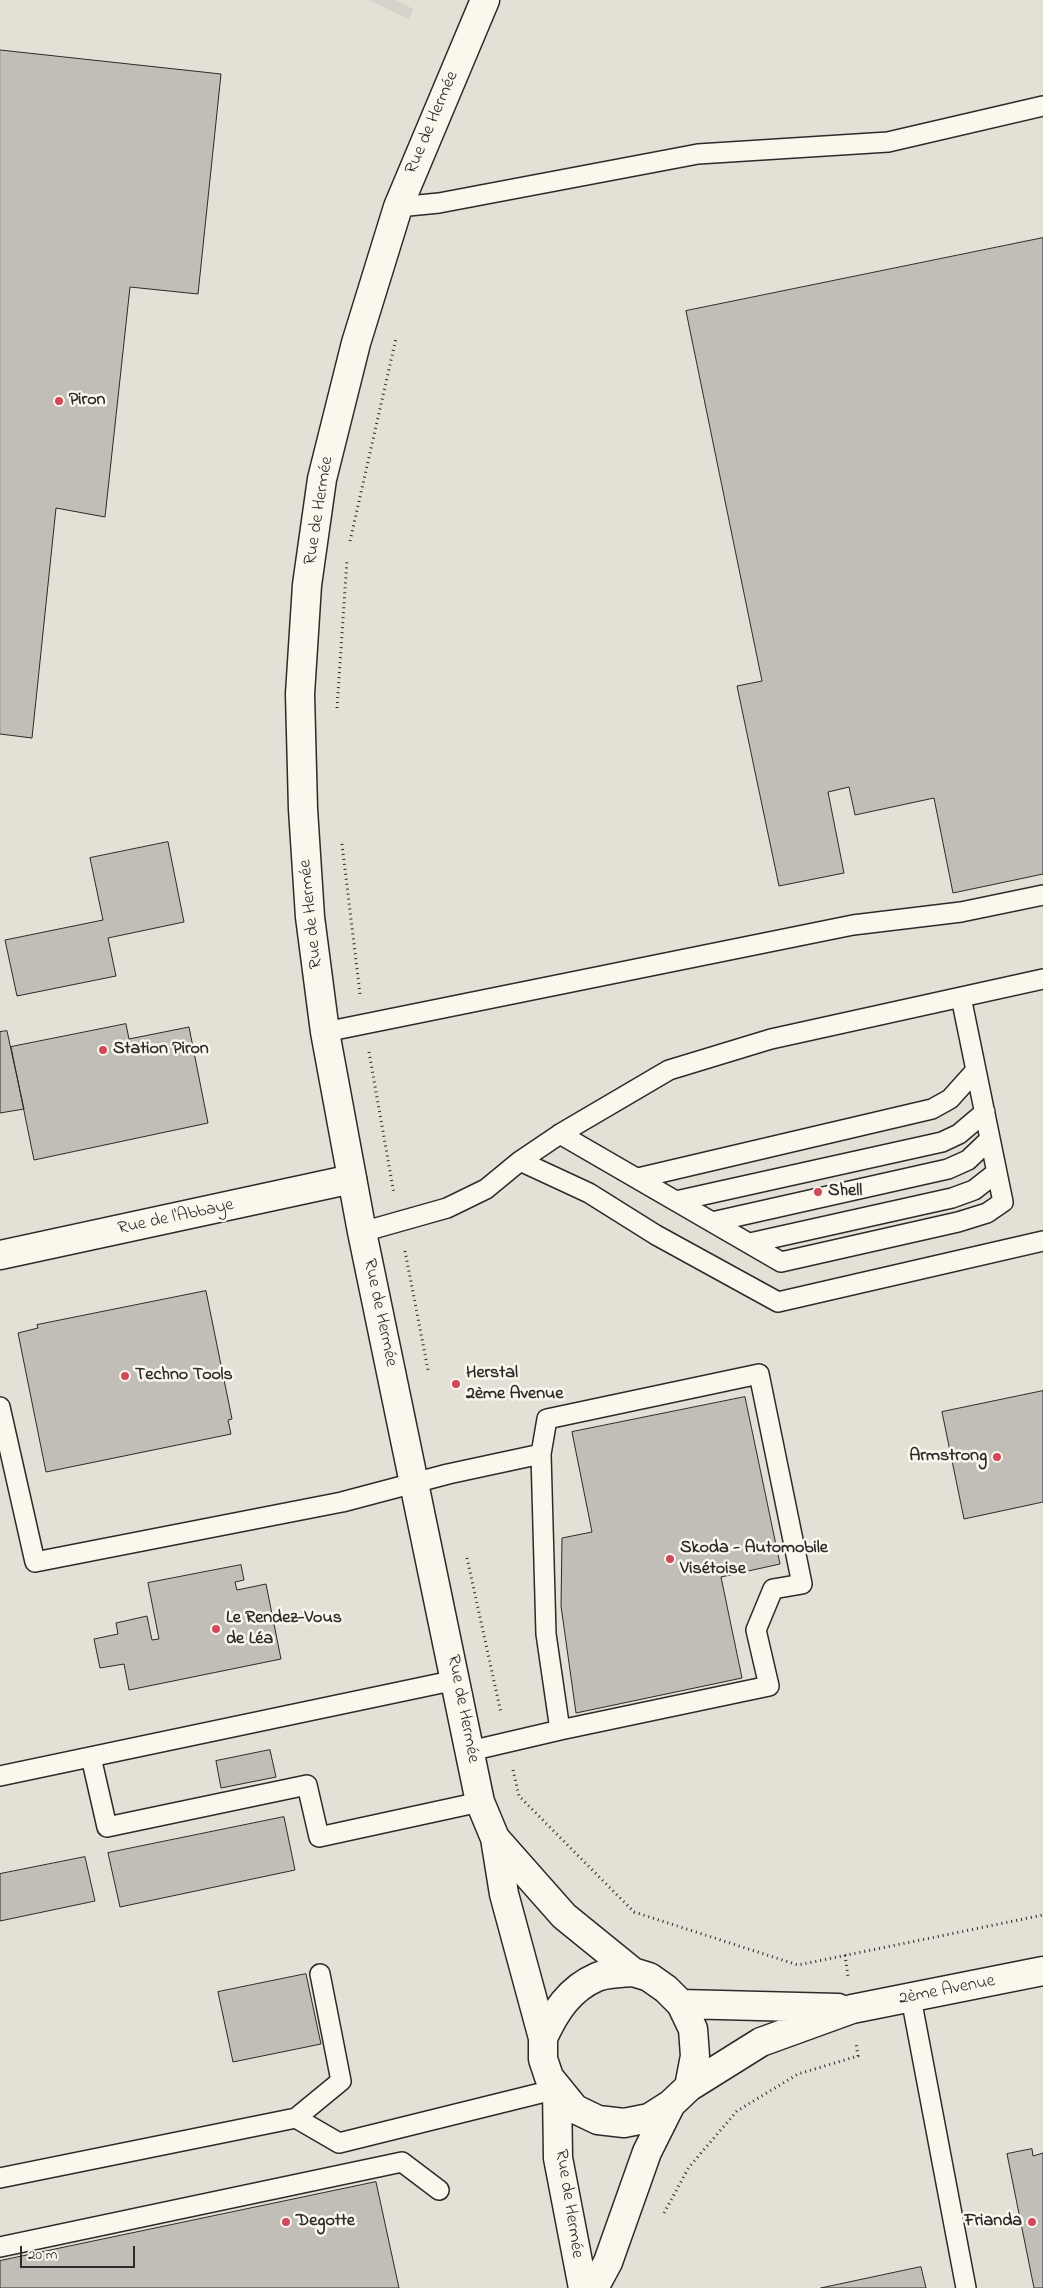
<!DOCTYPE html>
<html>
<head>
<meta charset="utf-8">
<style>
	body { margin:0 }
	#map { position:relative; width:1043px; height:2288px; overflow:hidden; background:#f3efe4; font-family:"Indie Flower",sans-serif }
	canvas { display:block }
	.scale { position:absolute; left:20px; top:2246px; width:115px; height:22px; box-sizing:border-box; border:2px solid #2b2b2b; border-top:0; padding-left:6px; font-size:15px; line-height:18px; white-space:nowrap; color:#2b2b2b; -webkit-text-stroke:4px #fbf7ec; paint-order:stroke }
</style>
</head>
<body>
<div id="map">
<canvas width="1043" height="2288"></canvas>
<div class="scale">20 m</div>
</div>
<script>
const context = document.querySelector('canvas').getContext('2d');
context.lineJoin = 'round';
function fill(path, color) { context.fillStyle = color; context.fill(path, 'evenodd'); }
function stroke(path, color, width, dash) { context.strokeStyle = color; context.lineWidth = width; context.lineCap = dash ? 'butt' : 'round'; context.setLineDash(dash || []); context.stroke(path); }
function drawText(font, color, halo, rows, align = 'center') {
  context.font = font + ' "Indie Flower",sans-serif'; context.lineWidth = 5; context.setLineDash([]); context.textBaseline = 'middle'; context.strokeStyle = halo; context.fillStyle = color; for (const [text, x, y, turn = 0] of rows) {
    context.save(); context.translate(x, y); context.rotate((+turn || 0) * Math.PI / 180); context.textAlign = isNaN(turn) ? turn : align; if (halo) context.strokeText(text, 0, 0); context.fillText(text, 0, 0); context.restore();
  }
}
const built = new Path2D(`
	M0,0h1043v2288h-1043z`);
const green = new Path2D(`
	M369,0h26l18,9 -4,10z`);
const building = new Path2D(`
	M0,50l221,24 -23,220 -68,-7 -25,230 -49,-9 -24,230 -32,-4z
	M1043,238v636l-90,19 -19,-95 -79,17 -6,-28 -21,5 16,81 -65,13 -42,-200 25,-5 -76,-370z
	M168,842l16,80 -76,16 8,38 -99,20 -12,-56 98,-20 -13,-62z
	M126,1024l3,15 60,-12 19,96 -174,37 -23,-113z
	M7,1031l17,78 -24,4v-81z
	M206,1291l26,128 -4,1 3,14 -185,38 -28,-139 20,-5 -1,-3z
	M1043,1391v111l-79,17 -22,-107z
	M745,1397l35,167 -59,13 21,101 -166,35 -15,-107 1,-68 30,-6 -20,-100z
	M241,1565l3,15 -9,2 2,8 29,-6 15,75 -152,31 -5,-26 -24,4 -6,-29 24,-5 -2,-11 31,-7 5,24 7,-1 -11,-56z
	M270,1750l6,27 -55,11 -5,-27z
	M284,1817l11,53 -175,37 -12,-54z
	M85,1857l10,44 -95,20v-47z
	M306,1974l15,70 -88,18 -15,-70z
	M1032,2149l1,7 10,-3v135h-9l-27,-134z
	M376,2182l23,106h-399v-27z
	M921,2267l5,21h-105z`);
const path = new Path2D(`
	M350,541l46,-203
	M337,708l10,-148
	M342,844l18,150
	M369,1052l25,142
	M405,1251l23,119
	M467,1558l34,155
	M513,1770l6,26 115,116 164,53 245,-50
	M845,1955l3,22
	M664,2213l25,-46 48,-56 61,-37 60,-18 -2,-13`);
const lane = new Path2D(`
	M398,207l41,-4 259,-49 190,-12 155,-36
	M325,1032l528,-107 108,-13 82,-17
	M560,1134l221,128 177,-40 29,-9 16,-11 -42,-205
	M520,1161l69,32 67,42 122,67 265,-61
	M638,1178l294,-69 18,-10 26,-29
	M676,1201l266,-59 17,-8 26,-22
	M712,1222l236,-53 20,-9 22,-21
	M362,1232l85,-24 39,-19 34,-28 40,-27 109,-64 102,-31 272,-60
	M750,1243l202,-45 22,-8 23,-18
	M0,1407l35,155 307,-60 106,-28 93,-20 5,180 14,96 -90,21
	M541,1454l6,-35 212,-45 43,210 -29,5 -17,41 13,56 -209,44
	M91,1757l16,70 200,-42 12,52 161,-35
	M0,1776l456,-96
	M911,1998l55,290
	M296,2118l45,-37 -21,-107
	M0,2178l296,-60 43,25 218,-54
	M0,2247l402,-85 37,28`);
const street = new Path2D(`
	M0,1255l352,-76`);
const secondary = new Path2D(`
	M485,0l-87,207 -42,136 -34,136 -15,106 -7,109 3,115 7,108 15,115 37,200 118,570 15,36 9,56 39,144v21l6,18 26,32 23,11 26,3 25,-5 22,-14 18,-17 72,-45 91,-33 191,-38
	M495,1838l69,78 69,56 16,5 17,12 15,15 12,25 2,27 -6,31
	M681,2004l157,4
	M543,2038c12,-26 26,-49 54,-61 10,-4 25,-4 36,-5
	M557,2089l1,69 25,130
	M594,2288l14,-26 39,-110 24,-48`);
const markers = [
	[59,401,5,"#d1495b"],
	[103,1050,5,"#d1495b"],
	[818,1192,5,"#d1495b"],
	[125,1376,5,"#d1495b"],
	[456,1384,5,"#d1495b"],
	[997,1457,5,"#d1495b"],
	[670,1559,5,"#d1495b"],
	[216,1629,5,"#d1495b"],
	[286,2222,5,"#d1495b"],
	[1032,2222,5,"#d1495b"]
];
const streetNames = [
	["Rue de Hermée",433,123,-67],
	["Rue de Hermée",320,511,-81],
	["Rue de Hermée",312,914,-96],
	["Rue de l'Abbaye",176,1218,-12],
	["Rue de Hermée",379,1313,78],
	["Rue de Hermée",462,1709,79],
	["2ème Avenue",947,1991,-11],
	["Rue de Hermée",568,2204,81]
];
const poiNames = [
	["Piron",69,401],
	["Station Piron",113,1050],
	["Shell",828,1192],
	["Herstal",466,1374],
	["2ème Avenue",466,1395],
	["Techno Tools",135,1376],
	["Armstrong",987,1457,"right"],
	["Skoda - Automobile",680,1549],
	["Visétoise",680,1570],
	["Le Rendez-Vous",226,1619],
	["de Léa",226,1640],
	["Degotte",296,2222],
	["Frianda",1022,2222,"right"]
];
fill(built, '#e4e0d6');
fill(green, '#d5d2c9');
fill(building, '#c0beb6');
stroke(building, '#2b2b2b', 1);
stroke(lane, '#2b2b2b', 22);
stroke(street, '#2b2b2b', 31);
stroke(secondary, '#2b2b2b', 31);
stroke(path, '#2b2b2b', 3, [1, 4]);
stroke(lane, '#fbf7ec', 19);
stroke(street, '#fbf7ec', 28);
stroke(secondary, '#fbf7ec', 28);
for (const [x, y, r, color] of markers) { const dot = new Path2D(); dot.arc(x, y, r, 0, 2 * Math.PI); context.fillStyle = color; context.fill(dot); stroke(dot, '#fbf7ec', 2); }
drawText('18px', '#2b2b2b', '#fbf7ec', streetNames);
drawText('bold 18px', '#2b2b2b', '#fbf7ec', poiNames, 'left');
</script>
</body>
</html>
